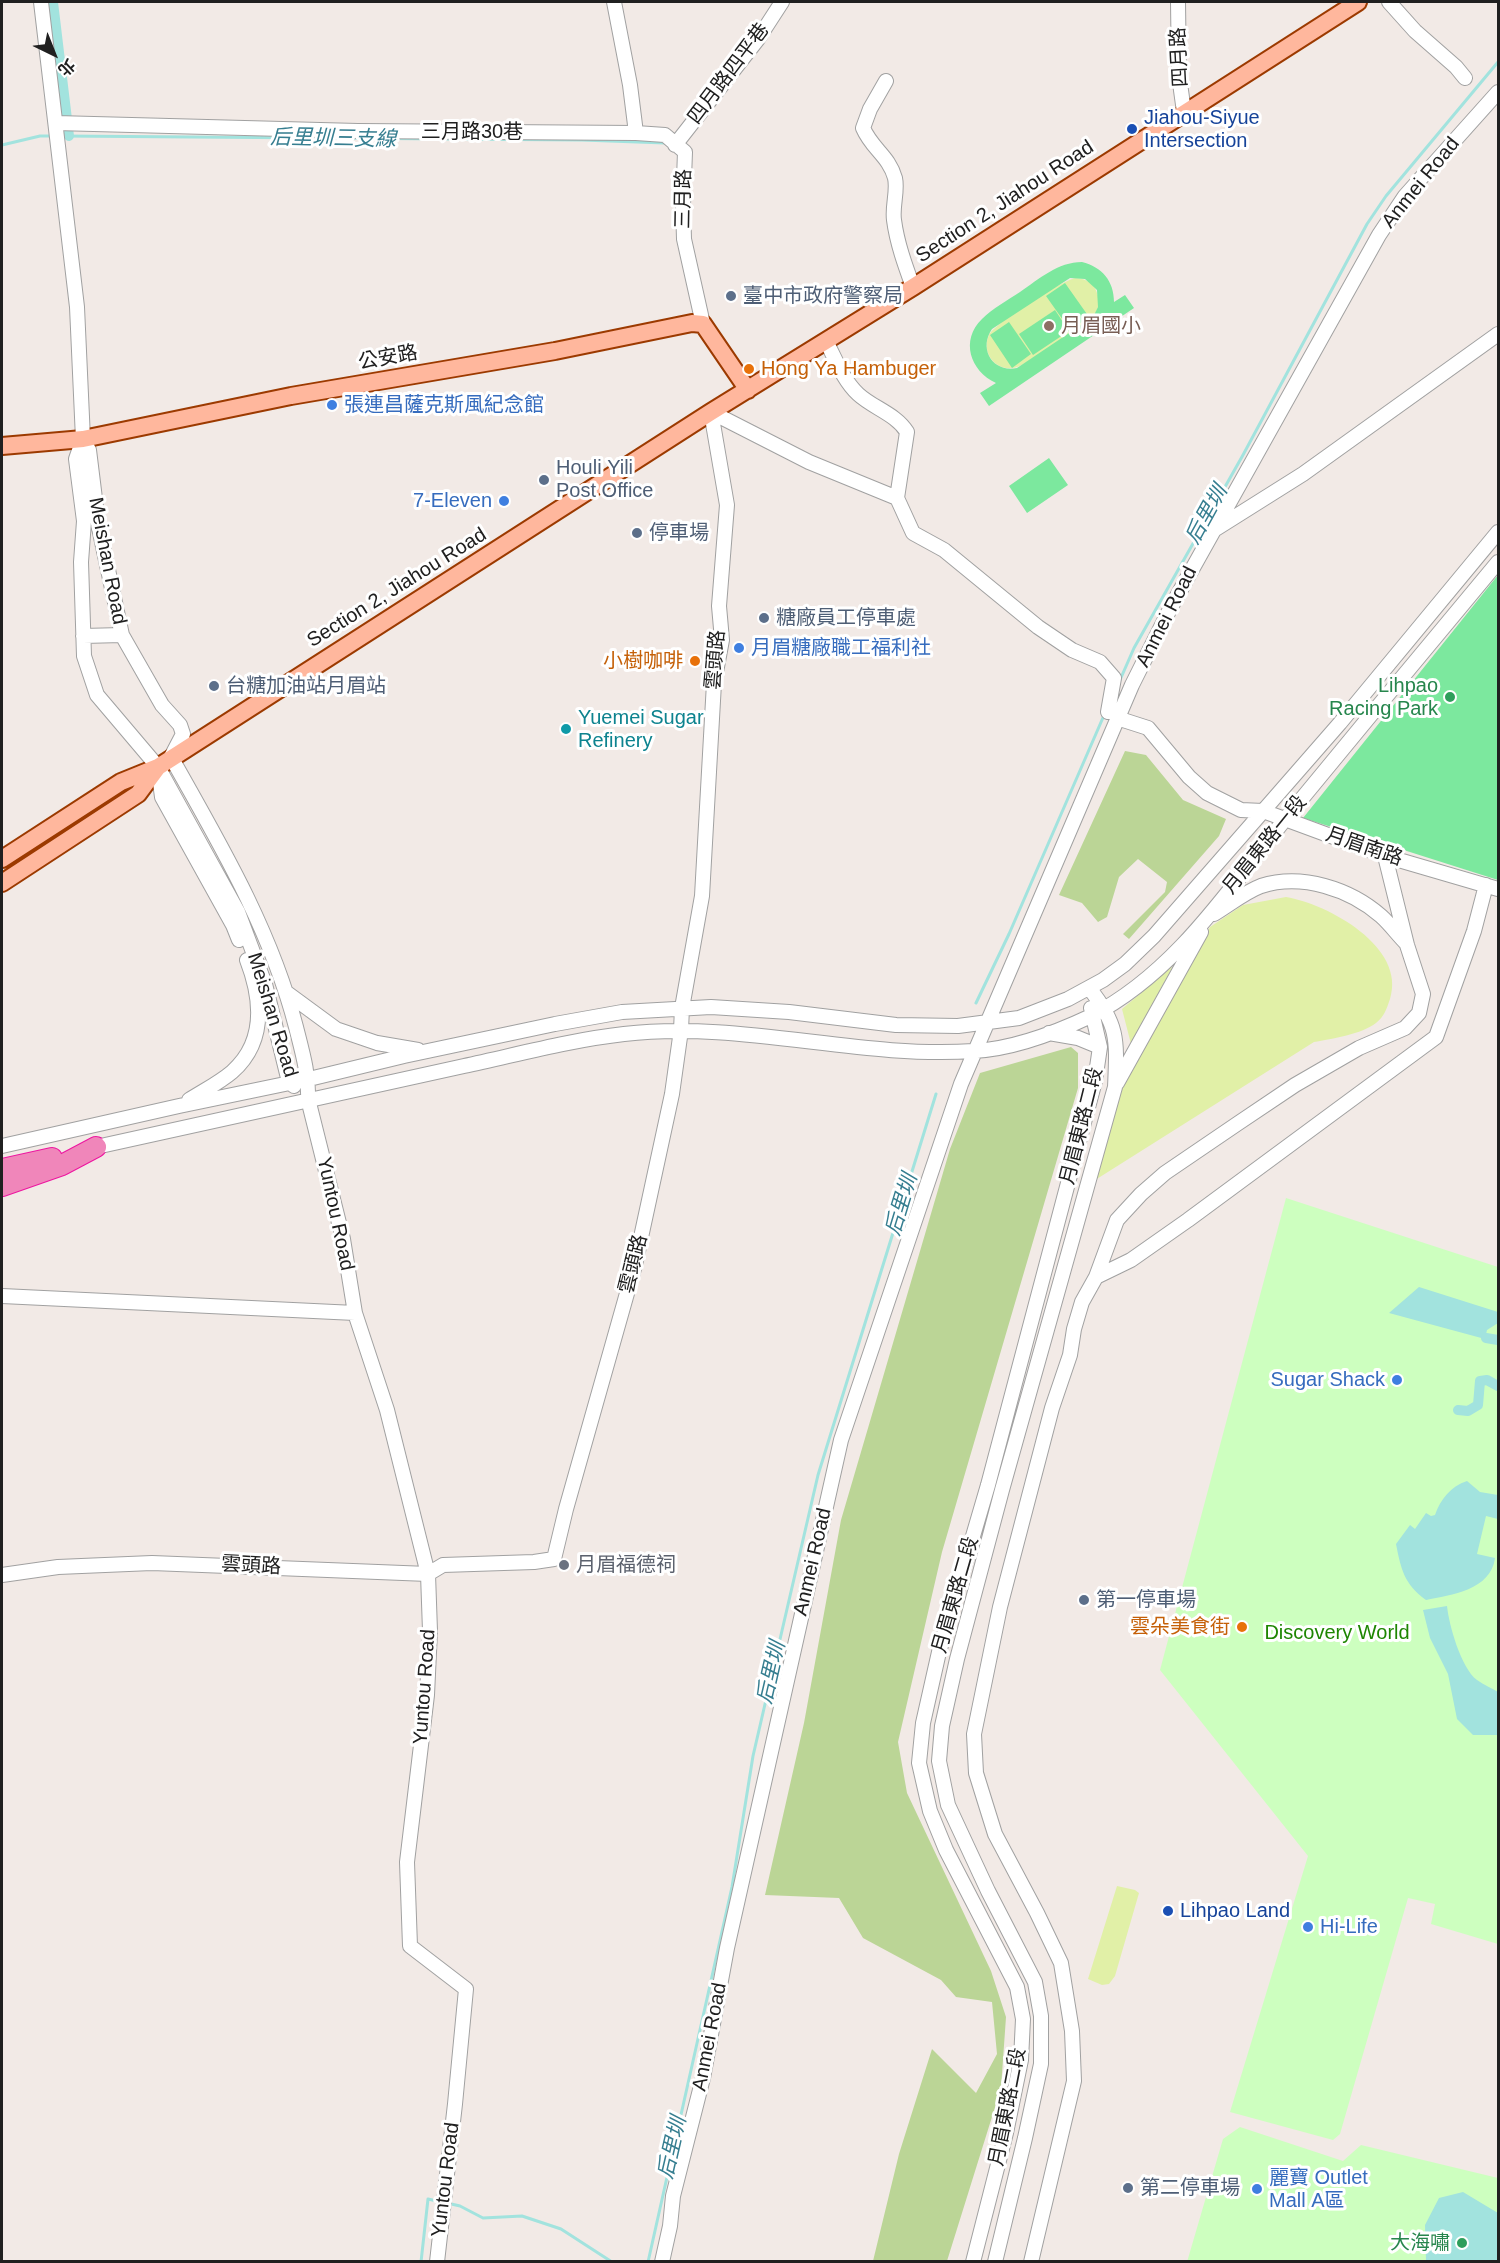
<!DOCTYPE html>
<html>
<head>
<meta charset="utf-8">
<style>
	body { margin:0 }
	#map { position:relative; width:1500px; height:2263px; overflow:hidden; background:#f2eae6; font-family:Helvetica,"Noto Sans TC",sans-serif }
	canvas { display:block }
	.frame { position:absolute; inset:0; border:3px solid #202020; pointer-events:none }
	.north { position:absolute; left:24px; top:24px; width:60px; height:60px; -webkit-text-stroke:4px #fff; paint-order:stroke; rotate:137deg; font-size:16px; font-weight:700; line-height:24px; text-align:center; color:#202020 }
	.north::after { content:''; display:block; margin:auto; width:21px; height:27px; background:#202020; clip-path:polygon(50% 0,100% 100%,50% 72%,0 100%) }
</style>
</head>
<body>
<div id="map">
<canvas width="1500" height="2263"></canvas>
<div class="frame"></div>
<div class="north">北</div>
</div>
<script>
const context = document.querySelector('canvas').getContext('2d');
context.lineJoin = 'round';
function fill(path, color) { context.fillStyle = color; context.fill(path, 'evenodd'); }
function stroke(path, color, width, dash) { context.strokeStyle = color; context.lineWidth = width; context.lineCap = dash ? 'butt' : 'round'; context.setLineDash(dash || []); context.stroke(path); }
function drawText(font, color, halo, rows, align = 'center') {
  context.font = font + ' Helvetica,"Noto Sans TC",sans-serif'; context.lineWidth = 6; context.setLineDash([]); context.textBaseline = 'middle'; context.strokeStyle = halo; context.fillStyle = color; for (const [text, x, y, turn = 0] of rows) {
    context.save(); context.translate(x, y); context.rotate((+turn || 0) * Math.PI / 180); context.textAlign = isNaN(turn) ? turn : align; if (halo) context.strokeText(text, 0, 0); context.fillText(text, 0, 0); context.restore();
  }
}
const grass = new Path2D(`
	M1076,278c10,1 18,5 21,15 3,7 2,16 -3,22 -9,12 -49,35 -64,45 -5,3 -10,7 -17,8 -18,3 -32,-16 -24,-33 6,-12 73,-55 87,-57z
	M1286,897c42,7 121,50 104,102 -3,9 -6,18 -14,24 -14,11 -44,16 -62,19l-222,140 28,-92 90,-163 33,-22z
	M1173,966l-42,78 -9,-35z
	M1117,1886l18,4 4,3 -24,83 -6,8 -7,1 -14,-6z`);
const forest = new Path2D(`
	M1125,751l21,4 37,45 43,19 -7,17 -90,103 -6,-5 42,-42 2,-10 -29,-23 -19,18 -12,40 -9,5 -16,-19 -23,-8z
	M1071,1047l7,6v35l-136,464 -44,190 9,51 84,178 15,46 -5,71 -54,173h-74l26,-107 33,-105 44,44 21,-39 -5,-52 -36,-5 -15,-17 -78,-42 -24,-40 -74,-3 39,-172 37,-203 109,-371 30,-76z`);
const park = new Path2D(`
	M1286,1198l212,69v677l-67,-20 4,-20 -27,-6 -68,236 -7,6 -103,-28 78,-256 -148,-186z
	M1240,2127l103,34 18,-16 137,33v83l-311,1 36,-123z`);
const pitch = new Path2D(`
	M1082,262c20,5 32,19 32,40l11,-7 9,13 -145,98 -9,-13 16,-10c-26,-12 -36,-43 -14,-64 11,-11 26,-19 38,-27 19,-13 38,-30 62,-30zM1070,278l15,1 12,11 1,17 -5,10 -76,51c-24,5 -39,-19 -25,-39z
	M1065,283l24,34 -19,13 -24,-34z
	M1055,310l14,21 -36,24 -14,-21z
	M1009,322l22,32 -19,14 -22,-33z
	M1049,458l19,27 -41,28 -18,-27z
	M1498,575v305l-195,-62z`);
const water = new Path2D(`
	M1419,1287l79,25v11l-11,7 -2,9 -96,-26z
	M1467,1481l13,11 18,3v24l-12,-3 -9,38 18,4c-4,32 -44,37 -69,42 -22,-16 -25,-31 -30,-56l14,-19 5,4 11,-16 5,3 4,-1c5,-15 16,-29 32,-34z
	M1447,1606c2,19 14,62 30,74 7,5 15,8 21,12v43h-25l-16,-16 -9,-45 -18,-36 -7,-28z
	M1463,2192l35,21v48h-72l-1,-36 14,-27z`);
const stream = new Path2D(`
	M62,136l520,4 83,3
	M2,145l38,-9h13
	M1120,680l14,-32 109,-193 124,-231 19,-28 112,-134
	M976,1003l33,-69 96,-221
	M447,2203l13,3 23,12 39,-2 39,13 51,33
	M421,2262l7,-63 13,3
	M648,2262l84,-375 21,-131 65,-281 118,-381`);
const canal = new Path2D(`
	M53,2l16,134
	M1486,1338l12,2
	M1458,1410l10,1 10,-6 2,-24 7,-1 11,6`);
const minor = new Path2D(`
	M41,2l36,305 6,132 -7,20 8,62 -3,41 3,94 13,39 61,72 80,145 27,72 24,98 5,4
	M614,2l16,83 6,48
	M1178,2l1,74 5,36
	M1389,2l26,29 41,36 9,11
	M886,81l-16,28 -7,19c9,21 26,28 32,50 3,13 -3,28 -1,42 3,23 11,45 19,67
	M56,123l302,8 278,2 29,2 20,17 -2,53 1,34 19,85
	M675,145l83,-106 24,-37
	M826,341c9,17 17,39 32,53 15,14 38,20 49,38l-10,66 16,35 31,17 94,77 34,23 28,12 14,16 -6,34
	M711,412l98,50 88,36
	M83,439l6,11 9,73 24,112 40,70 18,20 3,9 -12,23c49,87 100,173 125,270 6,24 13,47 12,72l35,140 12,74 32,97 41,164 2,57 -3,64 -20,167 3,84 56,43 -11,115 -18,158
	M1214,530l89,-56 195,-140
	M83,636l39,-1
	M1120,719l28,9 41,49 18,16 34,17 22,1 122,45 113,33
	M159,775l3,22 71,128 6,15
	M1214,914c15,-9 31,-22 47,-28 41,-13 89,3 120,30 9,8 17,19 25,27
	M287,993l49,36 41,14 41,7
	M1049,1033l29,5 22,9
	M1117,1083l84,-151
	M189,1100c14,-9 30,-17 43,-28 34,-30 30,-73 15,-112
	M2,1146l177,-40 130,-27 95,-23 151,-32 67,-12 89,-5 78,5 107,13 62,1 61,-8 49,-19 35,-19 22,-16 29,-28 186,-213 158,-191
	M96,1147c123,-26 245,-55 368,-81 52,-11 106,-26 160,-32 118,-14 233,25 350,17 40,-2 81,-18 117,-35 88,-45 143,-135 204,-209 67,-82 136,-164 203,-245
	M1096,1277l35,-17 57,-40 248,-183 38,-106 12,-46
	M2,1296l353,17
	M2,1575l56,-8 94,-4 276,11 15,-9 91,-3 20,-3 12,-50 69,-244 37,-171 9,-64 1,-22 20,-112 12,-213 8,-43 -3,-34 8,-101 -16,-93
	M662,2262l8,-36 3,-30 30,-118 24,-130 114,-508 120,-356 171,-399 39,-78 208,-372 26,-39 93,-104
	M973,2262l33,-129 15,-73 2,-41 -6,-32 -71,-137 -16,-39 -11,-48 4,-40 16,-71 49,-167 107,-404 5,-34 -9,-39
	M995,2262l30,-124 16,-74v-48l-6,-34 -47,-91 -40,-86 -9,-44 3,-35 15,-67 45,-169 113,-403c2,-46 4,-62 -26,-99
	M1031,2262l43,-181 -2,-50 -11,-68 -24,-50 -42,-79 -19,-61 -2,-39 26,-127 52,-199 18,-53 4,-26 8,-27 14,-25 21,-57 24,-26 24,-21 72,-49 58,-39 64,-37 46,-20 14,-15 4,-19 -16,-49 -22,-89`);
const major = new Path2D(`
	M2,446l81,-7 208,-43 264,-45 137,-28 11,1 45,66
	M2,859l119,-77 37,-15 553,-355 202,-125 445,-285
	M2,883l136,-89 20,-27`);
const highway = new Path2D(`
	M2,1169l50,-11
	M2,1186l60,-21 34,-18`);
const markers = [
	[1132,129,6,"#1a4fb4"],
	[731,296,6,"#5c6f8a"],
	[1049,326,6,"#8d6e63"],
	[749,369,6,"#e8710a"],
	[332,405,6,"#3f7fe0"],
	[544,480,6,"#5c6f8a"],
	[504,501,6,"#3f7fe0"],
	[637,533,6,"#5c6f8a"],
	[764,618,6,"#5c6f8a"],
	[739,648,6,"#3f7fe0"],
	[695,661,6,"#e8710a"],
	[214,686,6,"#5c6f8a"],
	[1450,697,6,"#2e9e5b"],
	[566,729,6,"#0f9aa8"],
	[1397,1380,6,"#3f7fe0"],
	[564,1565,6,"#6b7280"],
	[1084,1600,6,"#5c6f8a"],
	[1242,1627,6,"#e8710a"],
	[1168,1911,6,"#1a4fb4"],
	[1308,1927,6,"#3f7fe0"],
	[1128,2188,6,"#5c6f8a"],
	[1257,2189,6,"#3f7fe0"],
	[1462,2243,6,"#2e9e5b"]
];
const streetNames = [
	["四月路",1180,57,-93],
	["四月路四平巷",729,74,-53],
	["三月路30巷",472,132],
	["Anmei Road",1421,183,-51],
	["三月路",684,199,-89],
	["Section 2, Jiahou Road",1005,202,-33],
	["公安路",388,358,-10],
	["Meishan Road",107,561,79],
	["Section 2, Jiahou Road",397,588,-32],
	["Anmei Road",1167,617,-63],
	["雲頭路",716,660,-85],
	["月眉東路一段",1265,845,-51],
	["月眉南路",1364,847,19],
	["Meishan Road",272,1015,73],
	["月眉東路二段",1082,1126,-76],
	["Yuntou Road",335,1214,78],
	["雲頭路",634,1264,-76],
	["Anmei Road",813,1562,-77],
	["雲頭路",251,1566,3],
	["月眉東路二段",956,1595,-74],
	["Yuntou Road",425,1687,-86],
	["Anmei Road",710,2037,-79],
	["月眉東路二段",1008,2107,-79],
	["Yuntou Road",446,2180,-83]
];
const transitNames = [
	["Jiahou-Siyue",1144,118],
	["Intersection",1144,141],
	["Lihpao Land",1180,1911]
];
const serviceNames = [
	["臺中市政府警察局",743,296],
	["Houli Yili",556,468],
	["Post Office",556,491],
	["停車場",649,533],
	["糖廠員工停車處",776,618],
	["台糖加油站月眉站",226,686],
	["第一停車場",1096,1600],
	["第二停車場",1140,2188]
];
const educationNames = [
	["月眉國小",1061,326]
];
const foodNames = [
	["Hong Ya Hambuger",761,369,"left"],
	["小樹咖啡",683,661],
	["雲朵美食街",1230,1627]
];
const shopNames = [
	["張連昌薩克斯風紀念館",344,405],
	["7-Eleven",492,501,"right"],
	["月眉糖廠職工福利社",751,648],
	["Sugar Shack",1385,1380,"right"],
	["Hi-Life",1320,1927],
	["麗寶 Outlet",1269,2178],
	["Mall A區",1269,2201]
];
const leisureNames = [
	["Lihpao",1438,686],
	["Racing Park",1438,709],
	["大海嘯",1450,2243]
];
const cultureNames = [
	["Yuemei Sugar",578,718],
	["Refinery",578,741]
];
const worshipNames = [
	["月眉福德祠",576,1565]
];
const parkNames = [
	["Discovery World",1337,1633]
];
const waterNames = [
	["后里圳三支線",333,139,1],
	["后里圳",1207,515,-61],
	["后里圳",902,1205,-73],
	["后里圳",772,1673,-77],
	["后里圳",673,2148,-77]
];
fill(grass, '#e1f0a7');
fill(forest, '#bbd596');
fill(park, '#cdffbf');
fill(pitch, '#7ce89e');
fill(water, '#a2e3de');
stroke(stream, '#a2e3de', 3);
stroke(canal, '#a2e3de', 10);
stroke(minor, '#a1a1a1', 16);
stroke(major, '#9c3a00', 20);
stroke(highway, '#ed15a0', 22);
stroke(minor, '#fff', 14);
stroke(major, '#ffb79d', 16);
stroke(highway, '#f086ba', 20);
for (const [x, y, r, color] of markers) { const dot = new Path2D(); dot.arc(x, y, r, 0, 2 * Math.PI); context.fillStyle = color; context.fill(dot); stroke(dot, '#fff', 2); }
drawText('20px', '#202020', '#fff', streetNames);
drawText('20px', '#164399', '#fff', transitNames, 'left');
drawText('20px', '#4e5e75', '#fff', serviceNames, 'left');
drawText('20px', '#785e54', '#fff', educationNames, 'left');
drawText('20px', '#c56008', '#fff', foodNames, 'right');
drawText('20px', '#366cbe', '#fff', shopNames, 'left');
drawText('20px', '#27864d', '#fff', leisureNames, 'right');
drawText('20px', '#0d838f', '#fff', cultureNames, 'left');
drawText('20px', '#5b616d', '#fff', worshipNames, 'left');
drawText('20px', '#1e8602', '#fff', parkNames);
drawText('italic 21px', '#367e90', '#fff', waterNames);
</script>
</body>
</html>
